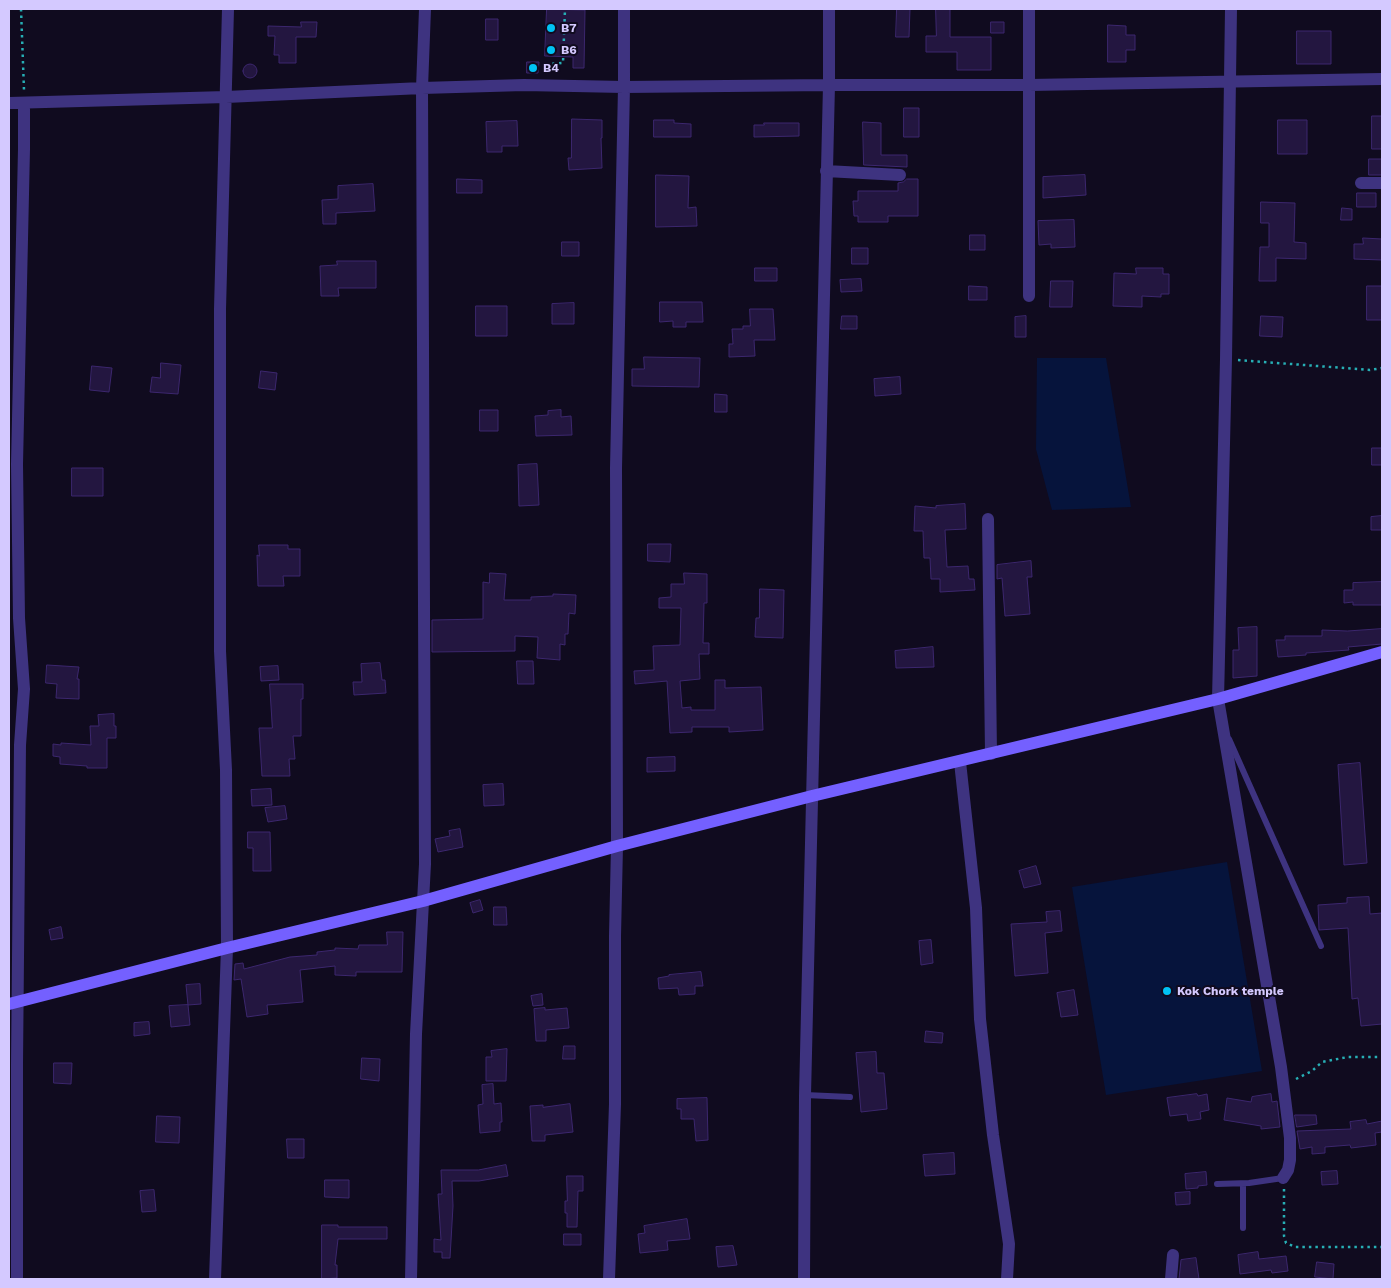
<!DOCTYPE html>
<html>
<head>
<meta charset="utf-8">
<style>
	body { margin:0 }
	#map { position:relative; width:1391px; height:1288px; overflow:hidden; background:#100b1f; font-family:"Work Sans",sans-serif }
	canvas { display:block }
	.frame { position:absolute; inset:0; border:10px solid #d4c9ff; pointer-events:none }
</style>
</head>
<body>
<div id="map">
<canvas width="1391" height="1288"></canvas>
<div class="frame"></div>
</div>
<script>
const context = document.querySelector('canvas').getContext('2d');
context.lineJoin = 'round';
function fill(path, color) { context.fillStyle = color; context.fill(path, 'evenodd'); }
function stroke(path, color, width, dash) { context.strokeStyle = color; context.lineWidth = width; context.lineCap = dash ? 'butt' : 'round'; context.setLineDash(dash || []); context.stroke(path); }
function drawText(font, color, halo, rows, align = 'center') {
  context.font = font + ' "Work Sans",sans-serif'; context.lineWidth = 4; context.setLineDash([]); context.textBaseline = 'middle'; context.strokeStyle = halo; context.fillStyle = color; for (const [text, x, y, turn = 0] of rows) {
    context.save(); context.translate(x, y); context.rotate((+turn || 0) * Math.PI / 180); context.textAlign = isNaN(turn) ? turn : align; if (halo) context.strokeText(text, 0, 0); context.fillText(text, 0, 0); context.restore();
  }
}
const water = new Path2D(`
	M1037,358h69l25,149 -79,3 -16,-61z
	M1227,862l35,209 -156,24 -34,-208z`);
const building = new Path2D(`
	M547,9l38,1 -1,58h-11v-11l-28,-1z
	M897,9h13l-1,28h-13z
	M936,9h14v28h41v33h-34v-18h-31v-16h10z
	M486,19h12v21h-12z
	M301,22h16l-1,15h-20v26h-17v-8h-5l1,-19h-7v-10l33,1z
	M991,22h13v11h-13z
	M1108,25l18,1v9h9v15h-9v12h-18z
	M1297,31h34v33h-34z
	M527,62h12l-1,11h-11z
	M243 71a7 7 0 1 1 14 0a7 7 0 1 1-14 0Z
	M904,108h15v29h-15z
	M1372,116h10v33h-10z
	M572,119l30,1v18h-1l1,30 -33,2 -1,-12h3z
	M654,120h20v3l17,1v13h-37z
	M1278,120h29v34h-29z
	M517,121l1,25h-16v6h-15l-1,-30z
	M863,122l18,1v32h26v12l-43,-2z
	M764,123h35v13l-45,1v-12h10z
	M1369,159h13v16h-13z
	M656,175l33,1 -1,32 8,-1 1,19 -41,1z
	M1085,175l1,20 -43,3v-21z
	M457,179l25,1v13h-25z
	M907,179h11v37h-30v6h-30v-6h-4l-1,-15h5v-10h40v-8l5,-1z
	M373,184l2,27 -39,2v11h-13l-1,-24 16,-1v-13z
	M1357,193h19v14h-19z
	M1261,202l34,1 -1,39 12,1v16l-30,-1v23h-17l1,-34h9v-24h-8z
	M1342,208l10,1v11h-11z
	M1074,220l1,27 -24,1v-4l-12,1 -1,-24z
	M970,235h15v15h-15z
	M1363,238l19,1v21l-28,-1v-15h9z
	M562,242h17v14h-17z
	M852,248h16v16h-16z
	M337,261h39v27h-38l1,8h-18l-1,-30 17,-1z
	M755,268h22v13h-22z
	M1136,268h27v6h6v20h-8v3l-19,-1v11l-29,-1 1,-33 22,1z
	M861,279l1,12 -21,1 -1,-12z
	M1051,281h22l-1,26h-22z
	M969,286l18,1v13h-18z
	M1367,286h15v34h-15z
	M660,302h42l1,20h-17v5h-13v-6l-13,1z
	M574,303v21h-22v-20z
	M476,306h31v30h-31z
	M750,309h23l2,31h-21l1,16 -26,1v-13h4l-1,-15h11v-3h7z
	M842,316h15v13h-16z
	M1026,316v21h-11v-20z
	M1261,316l22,1 -1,20 -22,-1z
	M644,357l56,1 -1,29 -67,-1v-17h12z
	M161,363l20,2 -3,29 -28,-2 2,-15 8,1z
	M92,366l20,2 -3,24 -19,-2z
	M261,371l16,2 -2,17 -16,-2z
	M900,377l1,17 -26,2 -1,-17z
	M715,394l12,1v17h-12z
	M480,410h18v21h-18z
	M561,410v7l10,-1 1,19 -36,1 -1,-20 13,-1v-4z
	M1372,448h10v17h-10z
	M537,464l2,41 -20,1 -1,-41z
	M72,468h31v28h-31z
	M965,504l1,25 -21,1 2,37 21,-1 1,13h5l1,11 -35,2v-13h-9l-1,-21h-6l-1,-27h-9l1,-25 21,2v-2z
	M1382,516v14h-11v-13z
	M648,544h23l-1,18 -22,-1z
	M259,545h29v4h12v27h-17l1,10h-26l-1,-31 2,1z
	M1031,561l1,16h-5l3,37 -25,2 -3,-38 -5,1v-14z
	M490,573l16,1 -2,26h27v-3l22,-1v-2l23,1 -1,19 -6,-1 -1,21h-3v11l-5,-1v16l-23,-2 1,-21 -23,-1v15l-83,1v-32l51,-1v-37l6,1z
	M684,573l23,1v29h-3l-1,40h6v11h-10l1,25 -20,2 2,27 9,-1v3h24v-30h10v8l36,-1 2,43 -34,2v-5h-37v5l-22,1 -3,-52 -32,3 -1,-13 20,-1 -1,-24 27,-1 1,-37h-22v-10l12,-1v-13h13z
	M1382,582v23h-29v-3l-9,1v-13h9v-7z
	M760,589l24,1 -1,48 -28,-1 1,-19h3z
	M1257,627v49l-24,2v-28h6l-1,-22z
	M1382,629v15l-34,3 1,3 -43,3v2l-28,2 -2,-17h9v-4h37v-6l25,1z
	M933,647l1,20 -38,1 -1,-17z
	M517,661h16l1,23h-16z
	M380,663l2,17h3l1,13 -32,2 -1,-13h9l-1,-18z
	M47,665l32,2 -2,12h2v20l-23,-1 1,-14 -11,-1z
	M278,666l1,14 -18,1 -1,-14z
	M270,684h33v15h-2v37h-8l2,23h-6l1,17h-28l-3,-48h13z
	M114,714v12h2v12h-9v30h-20v-2l-27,-2v-7l-7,-1v-12l8,1v-2l30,2 -1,-19h9l-1,-11z
	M675,757v14l-28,1v-14z
	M1360,763l7,100 -23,2 -6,-100z
	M503,784l1,21 -20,1 -1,-21z
	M271,789l1,16 -20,1 -1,-16z
	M285,806l2,13 -19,3 -3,-14z
	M460,829l3,18 -25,5 -3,-13 15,-3 -1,-5z
	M248,832h22l1,39h-18v-23h-5z
	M1036,866l5,18 -17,4 -5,-17z
	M1369,897l1,17 12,-1v111l-21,2 -3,-28 -6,1 -4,-71 -29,2 -1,-25 29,-2v-5z
	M480,900l3,10 -10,3 -3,-10z
	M494,907h12l1,18h-13z
	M1060,911l2,20 -17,2 3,40 -33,3 -4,-52 36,-2 -1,-10z
	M61,927l2,11 -12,2 -2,-10z
	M387,932h16l-1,40h-46v4l-21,-1v-9l-35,4 3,32 -36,3 1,9 -21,3 -6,-38 -7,1 1,-16 8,-1 1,6 46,-12 27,-2v-3l18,-2v-2l23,1 1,-4h28z
	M931,940l2,23 -12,2 -2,-24z
	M701,972l2,14h-8v8l-16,1 -1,-7 -19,1 -1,-11 11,-2v-1z
	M200,984l1,20 -13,1 -2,-20z
	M1074,990l4,25 -17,2 -4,-24z
	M542,994l1,11 -10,1 -2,-10z
	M188,1005l2,20 -19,2 -2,-21z
	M545,1008v2l22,-2 2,20 -23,2v11h-10l-2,-32z
	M149,1022l1,12 -16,2v-13z
	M926,1031l17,2 -1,10 -17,-1z
	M564,1046h11v13h-12z
	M507,1049l-1,32h-20v-24h6l-1,-6z
	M876,1052l1,21h7l3,36 -26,3 -5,-59z
	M362,1058l18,1 -1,22 -18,-2z
	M54,1063h18l-1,21 -17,-1z
	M493,1084l1,20 7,-1 1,19h-2v9l-20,2 -2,-28 5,-1 -1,-19z
	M1197,1094l1,2 9,-2 2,16 -9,2 1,7 -13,2 -1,-7 -17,2 -3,-18z
	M1271,1094l1,8 5,-1 3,26 -19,2v-3l-37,-6 3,-22 24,4 1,-5z
	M707,1098l1,42 -12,1 -2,-22h-13v-10h-4v-10z
	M570,1104l3,28 -28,3v6h-13l-2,-35 13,-1v2z
	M1295,1115h21l1,9 -20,3z
	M157,1116l23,1 -1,26 -23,-1z
	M1366,1120l1,4 15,-3v11l-7,1 1,12 -25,3 -1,-3 -25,2v6l-13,1v-7l-12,2 -3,-18 54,-2 -1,-7z
	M287,1139h17v19h-16z
	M954,1153l1,21 -30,2 -2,-21z
	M506,1165l2,11 -29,5h-27l1,25 -3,52h-8v-6h-8v-13l7,1 -3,-46h4l-1,-24h37z
	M1337,1171l1,13 -16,1 -1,-13z
	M1206,1172l1,13 -9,1v2l-12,1 -1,-15z
	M567,1176h16v15h-5l-1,36h-10v-14h-2v-12h2z
	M325,1180h24v18l-24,-1z
	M154,1190l2,21 -14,1 -2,-21z
	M1190,1192v12l-14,1 -1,-12z
	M687,1219l3,20 -23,2 1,9 -28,3 -2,-19 7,-1 -1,-7z
	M322,1225h16v2h49v12h-49l-3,26h2v13l-15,1z
	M564,1234h17v11h-17z
	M733,1246l4,19 -19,2 -2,-20z
	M1258,1252l1,7 27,-3 2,15 -16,2 -1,-3 -31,4 -2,-19z
	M1196,1258l3,21h-20l2,-19z
	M1317,1262l17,2 -1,15 -18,-2z`);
const path = new Path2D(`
	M21,9l3,81
	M546,64l17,-1 2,-54
	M1238,360l132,10 12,-2
	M1296,1079l16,-8 10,-9 26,-5h34
	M1284,1189v47l2,7 9,4h87`);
const lane = new Path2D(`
	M1229,739l92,207
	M805,1095l45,2
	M1217,1184l32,-1 34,-5
	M1243,1184v44`);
const street = new Path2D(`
	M1231,9l-5,350 -8,340 63,368 9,71v22l-2,10 -5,8
	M9,103l217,-6 196,-9 102,-3 100,2 205,-2h200l353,-6
	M826,171l74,4
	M1361,183h21
	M1029,296v-287
	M988,519l3,235
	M960,762l16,146 4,111 13,116 16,109 -2,35
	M17,1279v-215l3,-319 4,-56 -5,-71 -2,-154 7,-315v-46
	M215,1279l12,-331 -1,-178 -6,-119v-342l8,-300
	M411,1279l5,-245 9,-170 -3,-776 3,-79
	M609,1279l6,-175v-168l2,-90 -1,-378 8,-381v-78
	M804,1279l1,-184 24,-1010v-76
	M1171,1279l2,-24`);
const secondary = new Path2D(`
	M9,1004l218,-56 196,-47 194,-55 195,-50 406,-97 164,-47`);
const markers = [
	[551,28,5,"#00c2f4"],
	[551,50,5,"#00c2f4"],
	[533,68,5,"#00c2f4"],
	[1167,991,5,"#00c2f4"]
];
const poiNames = [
	["B7",561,28],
	["B6",561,50],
	["B4",543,68],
	["Kok Chork temple",1177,991]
];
fill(water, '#06143c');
fill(building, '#231640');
stroke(building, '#3c276e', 1);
stroke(path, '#27afb5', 2.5, [2.5, 4]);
stroke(lane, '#3e3380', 6);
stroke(street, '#3e3380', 12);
stroke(secondary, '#7460ff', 12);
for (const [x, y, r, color] of markers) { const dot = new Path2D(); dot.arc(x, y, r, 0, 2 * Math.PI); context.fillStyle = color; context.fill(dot); stroke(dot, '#100b1f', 2); }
drawText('bold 12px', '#d4c9ff', '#100b1f', poiNames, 'left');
</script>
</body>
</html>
